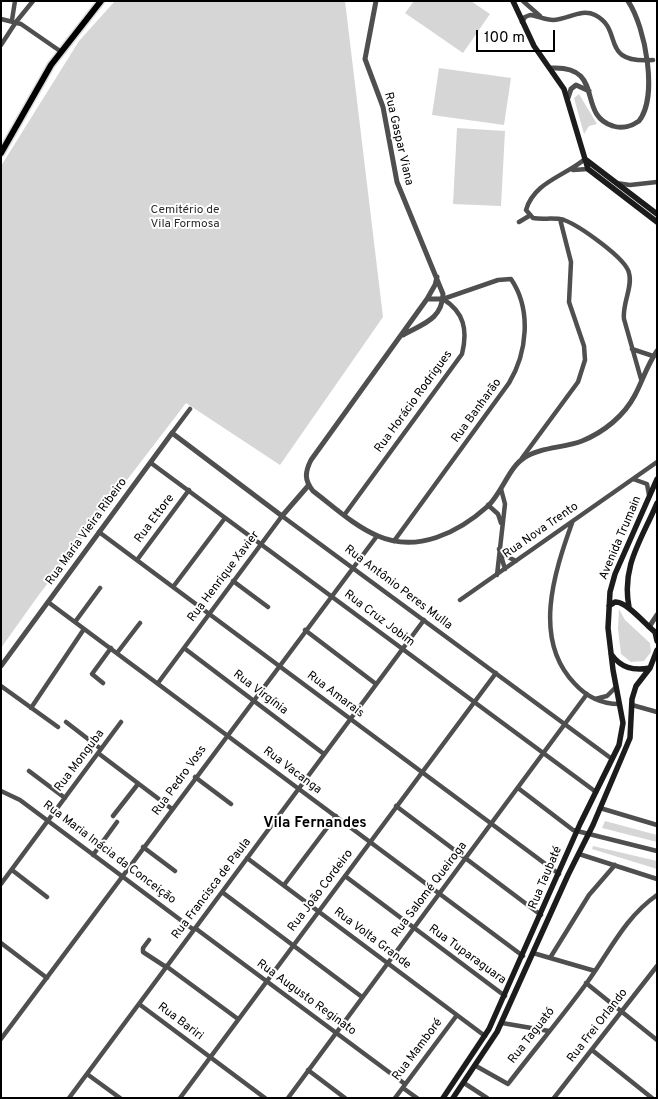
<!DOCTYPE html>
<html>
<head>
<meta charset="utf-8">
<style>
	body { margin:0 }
	#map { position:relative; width:658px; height:1099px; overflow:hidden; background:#fff; font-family:Overpass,sans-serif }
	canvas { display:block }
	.frame { position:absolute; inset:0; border:2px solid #000; pointer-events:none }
	.scale { position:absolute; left:476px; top:30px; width:79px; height:22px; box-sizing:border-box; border:2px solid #000; border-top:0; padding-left:6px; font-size:15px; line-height:18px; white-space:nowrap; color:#000; -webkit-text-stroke:4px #fff; paint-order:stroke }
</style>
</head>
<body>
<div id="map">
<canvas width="658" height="1099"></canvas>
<div class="frame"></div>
<div class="scale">100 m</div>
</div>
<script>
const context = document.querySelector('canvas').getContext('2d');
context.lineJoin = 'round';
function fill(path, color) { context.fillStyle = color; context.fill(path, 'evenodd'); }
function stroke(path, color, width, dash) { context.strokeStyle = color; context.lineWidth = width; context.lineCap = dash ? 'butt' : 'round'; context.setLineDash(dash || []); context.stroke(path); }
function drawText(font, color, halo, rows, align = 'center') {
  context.font = font + ' Overpass,sans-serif'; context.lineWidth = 4; context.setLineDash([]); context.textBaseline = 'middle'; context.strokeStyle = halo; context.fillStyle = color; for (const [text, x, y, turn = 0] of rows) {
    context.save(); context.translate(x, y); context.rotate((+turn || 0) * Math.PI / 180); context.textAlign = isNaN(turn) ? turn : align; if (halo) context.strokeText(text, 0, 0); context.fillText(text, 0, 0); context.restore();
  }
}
const green = new Path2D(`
	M115,1h230l38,316 -103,148 -94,-62 -148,193 -37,52v-482l78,-125z
	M414,1h57l19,13 -27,39 -58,-40z
	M439,68l72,10 -7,47 -72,-10z
	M579,94l18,30 -8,2 -5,8 -10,-36z
	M457,128l48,3 -4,75 -48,-2z
	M619,609l6,11 25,23 1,9 -7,9 -13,1 -10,-8 -3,-25z
	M605,821l52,14v7l-55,-14z
	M593,846l64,15v8l-65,-20z`);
const minor = new Path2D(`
	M523,1l17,15
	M1,19l20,5 39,27
	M12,20l3,-19
	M522,22l3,-5 5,-2c8,1 15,5 23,5 14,0 28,-12 42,-5 30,15 3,49 58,45
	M1,45l15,-23 17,-21
	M585,159c-20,17 -51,23 -59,51l7,8c10,2 21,-1 31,2 14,5 62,38 65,53 4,14 -7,31 -5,46l17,60
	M573,170l15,-1
	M616,183l14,2 27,-3
	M519,222l10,-6
	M632,349l21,7
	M172,433l18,-24
	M522,458l56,-76 7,-22 -1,-14 -15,-44 2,-40 -11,-43
	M151,463l445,329
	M633,479l14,5 2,11
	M488,505l10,9 3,9
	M345,514l117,-160c6,-24 2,-42 -19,-55
	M572,523c-18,50 -40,117 3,161 12,13 26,20 44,20
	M99,532l460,342
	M394,541l115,-158c18,-30 23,-73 2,-104l-13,1 -55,19
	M499,549l6,20
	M502,554l14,7
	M137,560l52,-70
	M497,575l8,-71 -4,-15
	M233,581l35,26
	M173,587l52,-69
	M460,600l197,-138
	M48,602l475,354
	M75,622l25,-34
	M305,630l71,54
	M184,648l140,106
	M117,653l23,-30
	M103,683l-11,-9 19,-26
	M158,683l124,-167 330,243
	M1,686l57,41
	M595,699l12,-3 9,-9
	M632,705l25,7
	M31,708l53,-79
	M66,722l35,27
	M98,753l74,56
	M29,771l36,27
	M195,777l36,27
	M518,788l55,42 84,21
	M1,791l19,9 174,130
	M396,806l145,109
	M600,808l57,17
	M113,816l25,-32
	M143,847l32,24
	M579,854l78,25
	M93,855l24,-33
	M247,858l238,178
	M12,870l35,27
	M345,876l160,120
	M1,884l120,-162
	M284,885l52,-69
	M222,892l140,105
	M195,928l210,156
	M149,940l-6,8v4l23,15
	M1,943l46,35
	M533,953l62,18
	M550,958l39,-63 26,-30
	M166,966l72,53
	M586,983l71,57
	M139,1004l126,94
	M502,1023l47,8
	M1,1039l376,-503
	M592,1050l60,48
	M476,1066l32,18c26,-34 53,-66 78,-100 23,-31 38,-66 71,-89
	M308,1070l37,28
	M87,1074l33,24
	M464,1083l23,15
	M403,1088l14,10
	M69,1098l355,-478
	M180,1098l316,-425
	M288,1098l299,-404
	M395,1098l62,-83
	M554,1098l103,-132`);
const tertiary = new Path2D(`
	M376,1l-11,58 18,48 14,75 46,112c-1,26 -21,30 -40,41
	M551,68c55,-3 25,47 62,58 9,3 19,0 26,-5 19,-24 7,-93 -11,-120
	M568,98l3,-9 5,-4 13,6
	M437,277l-2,8 -8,14 -116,161c-6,12 -7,20 2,31 20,15 41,35 65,45 39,17 80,-3 110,-30 13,-12 22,-40 36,-48 16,-11 40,-10 58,-17 22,-9 42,-25 53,-46 8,-15 12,-30 22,-44
	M427,299h16
	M649,627l8,-12
	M1,666l171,-233 110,83 26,-30`);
const secondary = new Path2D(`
	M513,1l21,45 30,43 24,80 69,53
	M585,159l72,55
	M609,606l6,-4c11,-1 30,22 40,30l2,9
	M629,607c-8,-41 13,-68 28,-104
	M611,654c10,14 22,17 39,14
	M443,1098l46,-69 91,-205 39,-79 4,-22 -10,-53 -5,-42 2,-36 5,-18 42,-95
	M453,1098l44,-66 71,-157 25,-50 37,-87 2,-39 4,-13 14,-18 7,-18`);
const primary = new Path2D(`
	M1,153l50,-88 50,-64`);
const streetNames = [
	["Rua Gaspar Viana",398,139,77],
	["Rua Horácio Rodrigues",414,402,-54],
	["Rua Banharão",477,411,-54],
	["Rua Ettore",155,519,-53],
	["Rua Nova Trento",541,531,-35],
	["Rua Maria Vieira Ribeiro",87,532,-54],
	["Avenida Trumain",621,538,-67],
	["Rua Henrique Xavier",224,577,-53],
	["Rua Antônio Peres Mulla",398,588,37],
	["Rua Cruz Jobim",379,619,37],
	["Rua Virgínia",260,693,37],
	["Rua Amarais",335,695,37],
	["Rua Monguba",80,761,-53],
	["Rua Vacanga",292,771,37],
	["Rua Pedro Voss",180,781,-54],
	["Rua Maria Inácia da Conceição",109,853,37],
	["Rua Taubaté",546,878,-67],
	["Rua Francisca de Paula",212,889,-53],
	["Rua Salomé Queiroga",430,890,-53],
	["Rua João Cordeiro",321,891,-53],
	["Rua Volta Grande",372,939,37],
	["Rua Tuparaguara",467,955,36],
	["Rua Augusto Reginato",306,998,36],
	["Rua Bariri",180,1022,37],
	["Rua Frei Orlando",598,1026,-52],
	["Rua Taguató",532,1036,-52],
	["Rua Mamboré",418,1050,-53]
];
const parkNames = [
	["Cemitério de",185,211],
	["Vila Formosa",185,225]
];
const quarterNames = [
	["Vila Fernandes",315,824]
];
fill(green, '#d6d6d6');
stroke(primary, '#dbdbdb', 9);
stroke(minor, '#4f4f4f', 4.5);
stroke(tertiary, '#4f4f4f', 5);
stroke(secondary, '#1c1c1c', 5.5);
stroke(primary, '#000', 6);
drawText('12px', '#000', '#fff', streetNames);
drawText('12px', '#2d2d2d', '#fff', parkNames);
drawText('bold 15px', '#000', '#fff', quarterNames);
</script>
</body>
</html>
